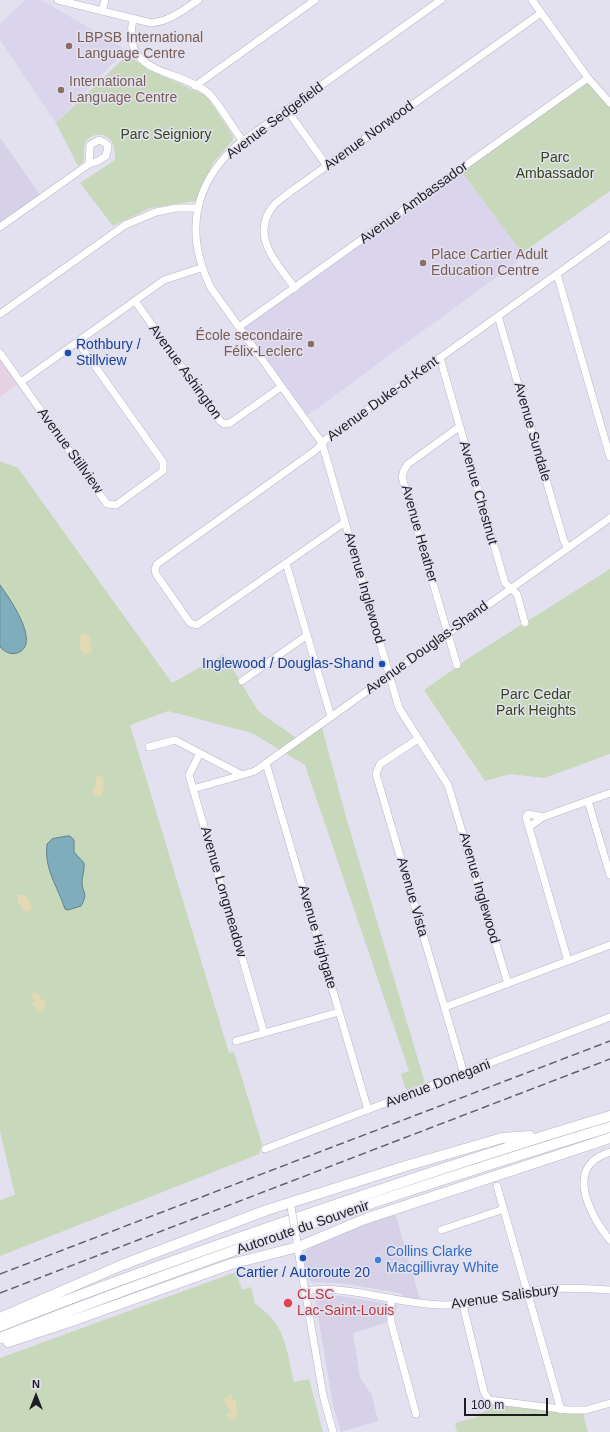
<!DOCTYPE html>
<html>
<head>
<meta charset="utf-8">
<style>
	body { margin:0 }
	#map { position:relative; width:610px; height:1432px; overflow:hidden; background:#e3e0f0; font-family:Helvetica,sans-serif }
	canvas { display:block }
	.north { position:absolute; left:16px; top:1376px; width:40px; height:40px; -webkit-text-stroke:3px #e3e0f0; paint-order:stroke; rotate:0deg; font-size:11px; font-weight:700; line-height:16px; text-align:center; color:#1f1d23 }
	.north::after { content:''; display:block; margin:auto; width:14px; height:18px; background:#1f1d23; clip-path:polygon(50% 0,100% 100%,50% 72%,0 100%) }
	.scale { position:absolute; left:464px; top:1398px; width:84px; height:18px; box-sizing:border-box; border:2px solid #1f1d23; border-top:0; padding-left:5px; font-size:12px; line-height:14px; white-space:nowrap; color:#1f1d23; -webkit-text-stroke:3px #e3e0f0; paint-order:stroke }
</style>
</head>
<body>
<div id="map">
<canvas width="610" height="1432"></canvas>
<div class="north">N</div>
<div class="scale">100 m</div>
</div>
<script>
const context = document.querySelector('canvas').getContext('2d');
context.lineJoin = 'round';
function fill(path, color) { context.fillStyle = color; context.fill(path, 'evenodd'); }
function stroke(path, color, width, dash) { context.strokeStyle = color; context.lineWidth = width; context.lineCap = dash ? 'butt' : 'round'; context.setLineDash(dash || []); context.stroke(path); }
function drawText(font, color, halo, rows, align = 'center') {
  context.font = font + ' Helvetica,sans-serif'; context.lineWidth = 3; context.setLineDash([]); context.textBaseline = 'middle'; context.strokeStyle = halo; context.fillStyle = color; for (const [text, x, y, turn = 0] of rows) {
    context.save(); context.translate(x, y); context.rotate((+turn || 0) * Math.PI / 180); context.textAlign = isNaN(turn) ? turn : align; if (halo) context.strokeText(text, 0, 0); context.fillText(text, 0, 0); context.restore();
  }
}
const commercial = new Path2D(`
	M0,138l41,58 -41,30z
	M395,1213l25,86 -16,-2 -4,-4 -60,-10 -28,-1 -4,-3 -3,-16 2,-4 -1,-5h-2l2,-3 6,-4v-2l26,-13z
	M320,1295l19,1 59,9 -3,7 -1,8 -41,13 7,44 12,19 6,25 -37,11 -8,-27 -18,-107z`);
const built = new Path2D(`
	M25,0h17l86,51 -10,7 -62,65 -56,-83v-16z
	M461,171l64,85 -221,162 -65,-91z`);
const medical = new Path2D(`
	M0,353l21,29 -21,15z`);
const green = new Path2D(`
	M130,57l19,13 58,26 26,40v4l-20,23 -17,38 -46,7 -37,18 -33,-43 35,-23c0,-5 0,-11 -2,-16 -5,-12 -22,-12 -28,-1 -2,6 0,13 -2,19l-5,4 -22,-43 65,-62z
	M588,78l22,26v87l-88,62 -61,-82z
	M0,461l18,7 154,215 52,-29 34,57 41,29 22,-16 25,93 79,266 -19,7 -5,-16 8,-3 -104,-306 -53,-32 -84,-22 -38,14 99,328 5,-1 28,92 -3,10 -259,102v-56l15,-5 -15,-64z
	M610,569v185l-66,24 -34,-4 -25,7 -61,-91 48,-34z
	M236,1272l6,18 9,-3 4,17c31,20 31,45 39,78l15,-3 14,53h-323v-74z
	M490,1404l73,9h20l5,19h-131l-2,-9 22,-6v-3l9,-3z`);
const sand = new Path2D(`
	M86,633l5,6 -2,5 4,5 -6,5 -5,-2 -3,-6 2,-3 -2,-2 1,-5z
	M100,775l3,3c2,4 0,13 -1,17l-6,2 -4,-5 3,-6 1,-9z
	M18,895c10,-2 9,5 14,11l-2,6 -5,-1 -8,-9z
	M35,992l5,3 1,5 2,-1 3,2 -2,10 -6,1 -6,-8 4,-3 -4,-2 -1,-4z
	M231,1395l2,4 4,3 -2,4 3,5 -1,5 -5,4 -5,-4v-2l5,-3 -6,-5 -2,-7z`);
const water = new Path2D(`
	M0,585c8,11 43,60 17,68 -7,2 -12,-1 -17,-6z
	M67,836h3l4,4v12l10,11c1,7 -2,13 -2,19 0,11 7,11 -1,24l-13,4 -3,-1c-8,-24 -21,-40 -18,-65l5,-5z`);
const minor = new Path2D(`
	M58,0l93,23c19,-2 31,-12 47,-23
	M441,0l-205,146c-44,40 -51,89 -25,142l111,155 77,265 49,77 60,199
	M532,0l56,78 22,25
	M102,11l3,-11
	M133,20c-12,55 43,48 74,72 12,10 25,36 36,49
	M195,86l120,-86
	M287,110l40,56
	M0,227l89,-63 9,-3 8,-5 2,-10 -4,-4 -5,-2 -9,5 -1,19
	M557,274l53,183
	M295,288c-17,-23 -44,-50 -24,-79 4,-7 13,-12 19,-17l251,-179
	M135,301l85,120 4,3 6,-1 51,-36
	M0,314l125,-89 31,-13 20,-4h22
	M498,316l66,225 4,7
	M239,327l349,-249
	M0,353l107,151 9,1 47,-34v-9l-85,-120
	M440,358l65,225 12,11 8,29
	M21,382l143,-102 37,-12
	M345,522l-148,103 -7,-2 -34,-49 -1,-5 2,-5 159,-114 9,-10 285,-204
	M286,563l45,154
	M457,665l-55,-188 2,-7 4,-6 51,-37
	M242,681l64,-45
	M418,739l-38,25 -4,10 88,300
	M149,747l26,-7 67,35 13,-4 355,-253
	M200,753l-11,22 75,258
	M266,763l102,347
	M193,789l49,-14
	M588,801l22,74
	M529,827l14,-10
	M568,961l-42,-144 2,-3 15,3 67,-24
	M445,1007l165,-62
	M236,1041l103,-29
	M265,1149l345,-132
	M610,1152c-7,3 -14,5 -19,11 -19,21 5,60 19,77
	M497,1186l64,224
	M441,1230l63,-21
	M297,1244l26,151 10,37
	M305,1291c47,-7 92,14 139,14 35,0 67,-11 102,-16 21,-2 43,0 64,1
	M391,1298v24l25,92
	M463,1305l21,87 5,8 80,10h17l24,-7`);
const highway = new Path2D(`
	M0,1318l122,-53 145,-55 139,-44 96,-28 28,-2
	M0,1326c109,-43 219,-82 329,-119 93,-32 187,-63 281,-91
	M0,1338c200,-79 404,-148 610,-211
	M8,1342l61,-20 162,-58 67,-17 67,-28 245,-81`);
const rail = new Path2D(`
	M0,1274l610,-233
	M0,1293l610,-234`);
const minorBridge = new Path2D(`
	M291,1207l6,35`);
const markers = [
	[69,46,4,"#8d6e63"],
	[61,90,4,"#8d6e63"],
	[423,263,4,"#8d6e63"],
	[311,344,4,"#8d6e63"],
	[68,353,4,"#1a4fb4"],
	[382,664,4,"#1a4fb4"],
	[303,1258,4,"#1a4fb4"],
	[378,1260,4,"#3f7fe0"],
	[288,1303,5,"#e0444e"]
];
const educationNames = [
	["LBPSB International",77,38],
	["Language Centre",77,54],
	["International",69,82],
	["Language Centre",69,98],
	["Place Cartier Adult",431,255],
	["Education Centre",431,271],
	["École secondaire",303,336,"right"],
	["Félix-Leclerc",303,352,"right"]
];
const streetNames = [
	["Avenue Sedgefield",275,121,-37],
	["Avenue Norwood",369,136,-36],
	["Avenue Ambassador",414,203,-36],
	["Avenue Ashington",185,372,54],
	["Avenue Duke-of-Kent",383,399,-36],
	["Avenue Sundale",532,432,74],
	["Avenue Stillview",70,451,54],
	["Avenue Chestnut",478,493,74],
	["Avenue Heather",419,534,74],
	["Avenue Inglewood",364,588,74],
	["Avenue Douglas-Shand",427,648,-36],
	["Avenue Inglewood",479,888,74],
	["Avenue Longmeadow",223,892,74],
	["Avenue Vista",412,897,74],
	["Avenue Highgate",317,937,74],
	["Avenue Donegani",438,1084,-21],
	["Autoroute du Souvenir",303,1228,-19],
	["Avenue Salisbury",505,1297,-8]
];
const parkNames = [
	["Parc Seigniory",166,135],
	["Parc",555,158],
	["Ambassador",555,174],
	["Parc Cedar",536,695],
	["Park Heights",536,711]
];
const transitNames = [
	["Rothbury /",76,345],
	["Stillview",76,361],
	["Inglewood / Douglas-Shand",374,664,"right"],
	["Cartier / Autoroute 20",303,1273,"center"]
];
const shopNames = [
	["Collins Clarke",386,1252],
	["Macgillivray White",386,1268]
];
const healthNames = [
	["CLSC",297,1295],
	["Lac-Saint-Louis",297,1311]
];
fill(commercial, '#d6d1e7');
fill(built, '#dad5ed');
fill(medical, '#e5d2e2');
fill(green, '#c8d8bb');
fill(sand, '#e3d9b4');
fill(water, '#7fadbc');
stroke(water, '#62828e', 1);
stroke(minor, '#b8b5c5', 8);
stroke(highway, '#b8b5c5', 11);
stroke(minor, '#fff', 7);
stroke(highway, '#fff', 10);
stroke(rail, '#63616b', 1.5, [8, 4]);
stroke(minorBridge, '#b8b5c5', 8, []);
stroke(minorBridge, '#fff', 7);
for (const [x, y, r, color] of markers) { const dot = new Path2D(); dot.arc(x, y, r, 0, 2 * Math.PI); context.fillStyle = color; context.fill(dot); stroke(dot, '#e3e0f0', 1.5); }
drawText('14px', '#785e54', '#e3e0f0', educationNames, 'left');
drawText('14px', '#1f1d23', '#e3e0f0', streetNames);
drawText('14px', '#314813', '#e3e0f0', parkNames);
drawText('14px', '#164399', '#e3e0f0', transitNames, 'left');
drawText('14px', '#366cbe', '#e3e0f0', shopNames, 'left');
drawText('14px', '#be3a42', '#e3e0f0', healthNames, 'left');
</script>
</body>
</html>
